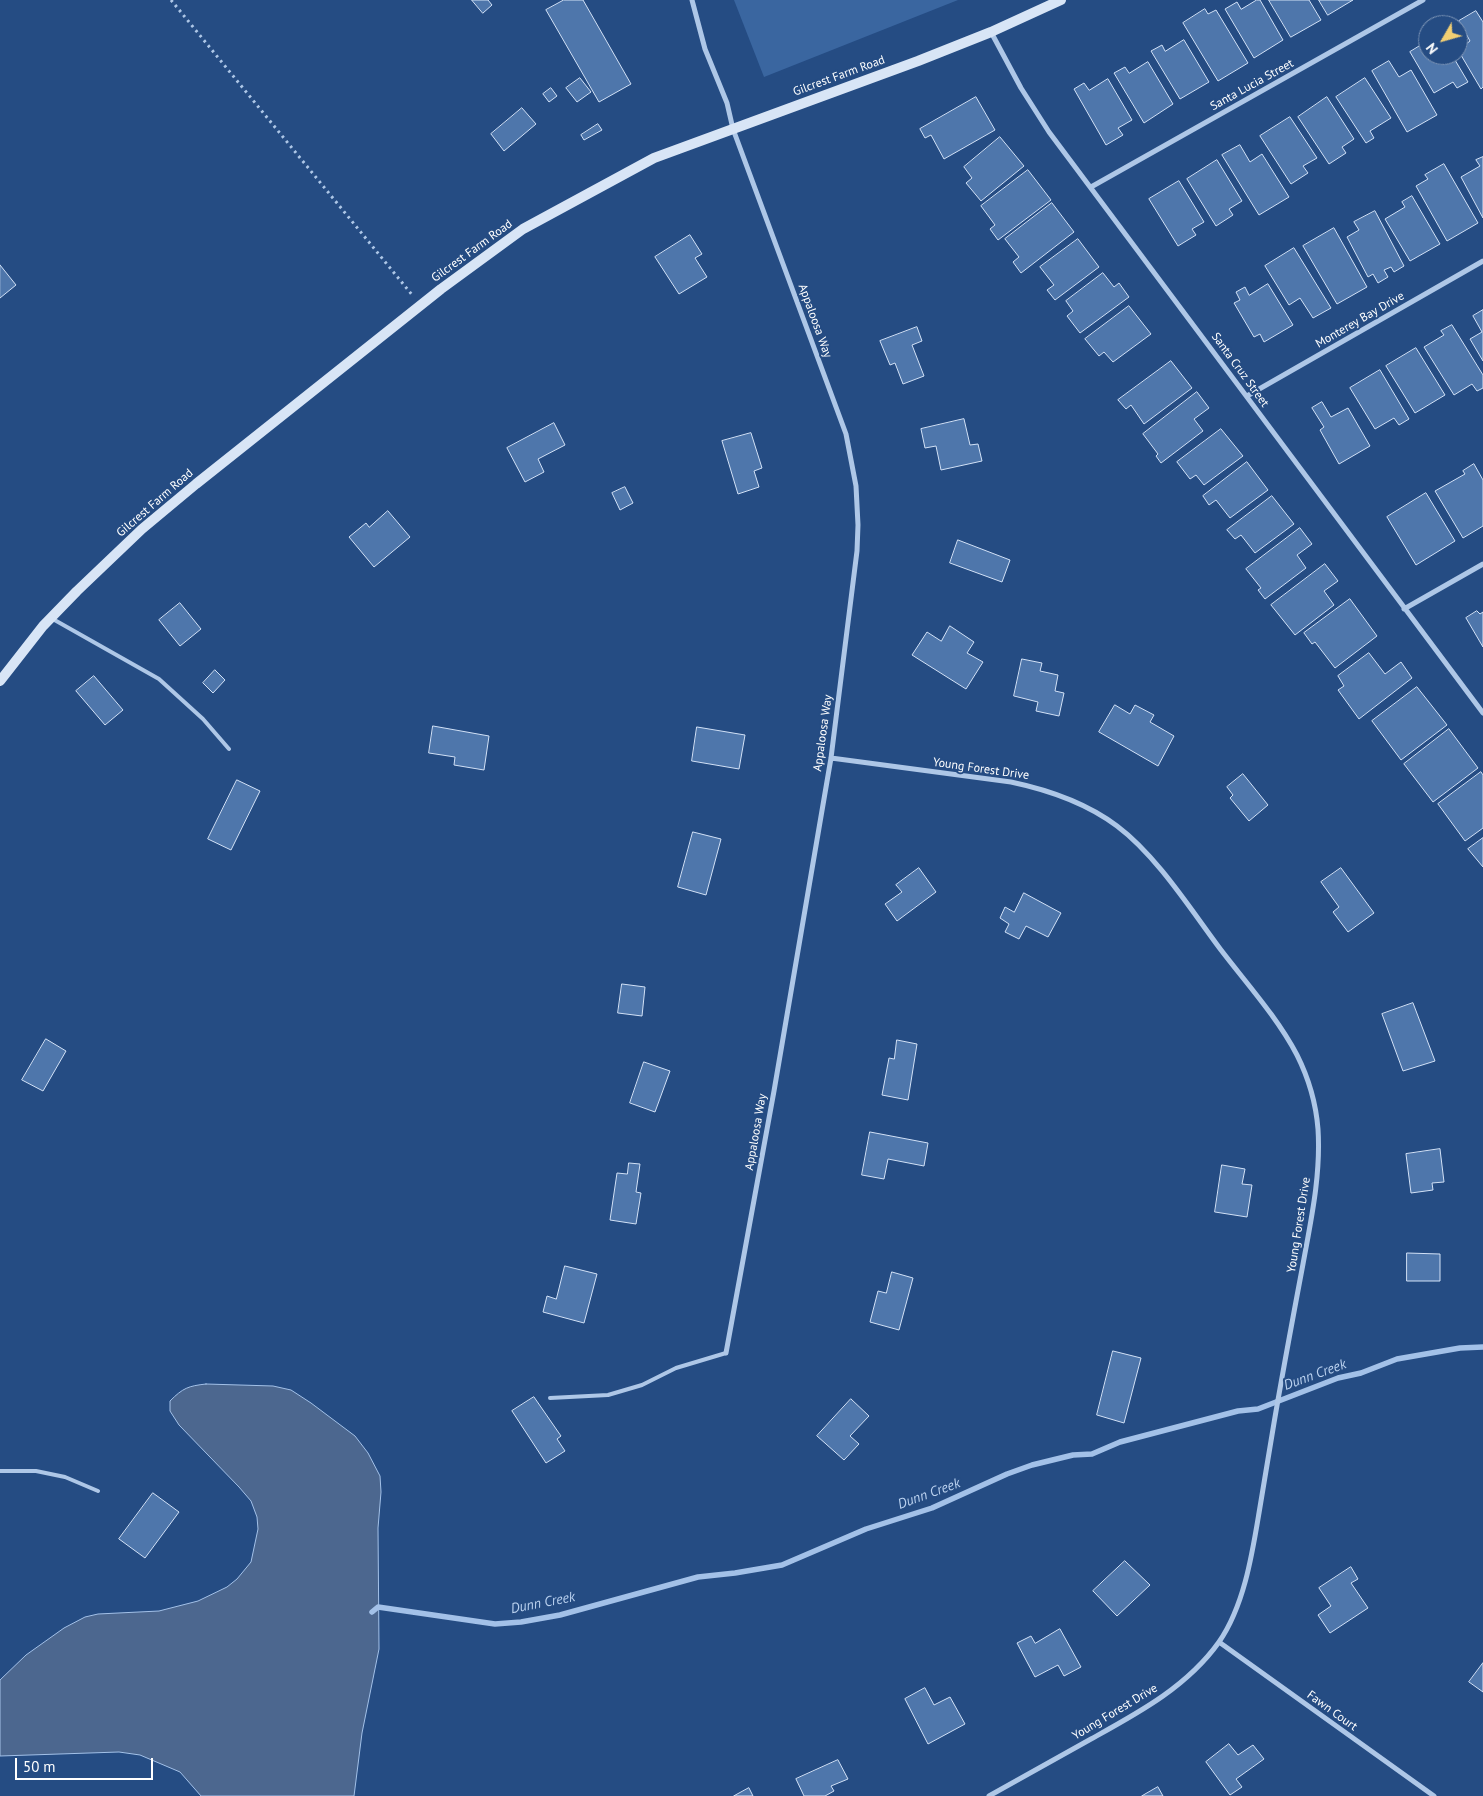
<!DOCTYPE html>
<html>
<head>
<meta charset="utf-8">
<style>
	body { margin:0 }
	#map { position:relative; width:1483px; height:1796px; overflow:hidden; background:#254c83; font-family:"PT Sans",sans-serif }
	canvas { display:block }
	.north { position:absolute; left:1418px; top:15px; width:50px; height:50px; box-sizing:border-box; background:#254c83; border:1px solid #7c94b5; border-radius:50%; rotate:232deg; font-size:14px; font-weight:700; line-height:20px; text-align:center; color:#fff }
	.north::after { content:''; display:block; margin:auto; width:18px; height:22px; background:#f1cf73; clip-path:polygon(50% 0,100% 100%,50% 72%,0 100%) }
	.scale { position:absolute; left:15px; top:1758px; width:138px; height:22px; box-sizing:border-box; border:2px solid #fff; border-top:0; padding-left:6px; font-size:15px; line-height:18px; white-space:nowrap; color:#fff; -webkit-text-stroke:4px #254c83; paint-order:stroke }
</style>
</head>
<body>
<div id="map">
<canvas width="1483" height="1796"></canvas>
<div class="north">N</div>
<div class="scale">50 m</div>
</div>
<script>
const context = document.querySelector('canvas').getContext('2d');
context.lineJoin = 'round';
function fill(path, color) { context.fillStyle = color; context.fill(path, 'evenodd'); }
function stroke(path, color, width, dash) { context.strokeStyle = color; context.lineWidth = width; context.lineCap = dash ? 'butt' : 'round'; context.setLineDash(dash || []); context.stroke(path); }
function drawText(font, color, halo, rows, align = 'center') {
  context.font = font + ' "PT Sans",sans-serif'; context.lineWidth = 4; context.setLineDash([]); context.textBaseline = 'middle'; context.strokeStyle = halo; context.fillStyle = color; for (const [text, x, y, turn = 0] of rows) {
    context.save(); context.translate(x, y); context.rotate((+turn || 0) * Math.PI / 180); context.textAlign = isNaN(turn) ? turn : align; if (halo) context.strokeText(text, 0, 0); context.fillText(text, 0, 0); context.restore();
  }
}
const green = new Path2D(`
	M734,0h224l-194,77z`);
const water = new Path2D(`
	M206,1384l67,2 18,4 20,13 44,33 13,17 12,23 1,16 -3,36 1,121 -17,84 -8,63h-153l-21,-24 -40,-17 -21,-3 -119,4v-76l26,-25 38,-27 21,-11 13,-3 61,-3 39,-10 29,-14 10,-8 14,-17 7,-33 -1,-12 -6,-16 -12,-14 -60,-62 -9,-14v-10c13,-13 18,-15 36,-17z`);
const stream = new Path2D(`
	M372,1612l6,-5 117,17 26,-2 39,-7 138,-38 37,-4 47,-8 84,-36 66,-21 75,-34 25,-9 41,-10 19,-1 28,-12 118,-31 20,-2 80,-31 23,-5 36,-14 63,-11 23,-1`);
const building = new Path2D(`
	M472,0h16l4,5 -9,8z
	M564,0h19l48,84 -32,18 -53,-92z
	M1257,0h3l23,40 -29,18 -29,-49 12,-7 4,7z
	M1269,0h40l12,20 -30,17z
	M1319,0h34l-25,15z
	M1205,9l3,5 8,-4 32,53 -30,18 -35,-58z
	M1476,11l7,11v65l-2,2 -23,-39 12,-9 -11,-20z
	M1184,40l25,42 -29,17 -29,-48 11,-6 3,6z
	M1428,41v14h24l16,27 -11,6 -4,-6 -19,11 -24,-41z
	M1389,61l10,16 12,-7 26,45 -30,17 -35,-61z
	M1148,62l25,42 -29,19 -30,-50 11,-6 4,6z
	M580,78l11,14 -14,10 -11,-14z
	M1365,78l26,40 -21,13 4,7 -8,5 -30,-46z
	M1108,79l24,41 -14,8 5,7 -17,10 -32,-56 10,-6 5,7z
	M551,88l6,8 -8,6 -6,-8z
	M976,97l19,33 -51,29 -13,-24 -6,3 -5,-9z
	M1327,97l27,42 -12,8 4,6 -17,11 -31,-47z
	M522,108l14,16 -32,27 -13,-17z
	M1290,117l27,41 -14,8 5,7 -17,11 -31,-48z
	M598,124l4,6 -18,10 -3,-5z
	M1000,137l24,29 -43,35 -15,-18 6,-5 -8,-11z
	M1240,145l10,17 12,-8 27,43 -30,18 -37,-60z
	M1483,157v61l-22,-41 19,-11 -4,-6z
	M1217,160l25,41 -13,8 4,6 -17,11 -29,-47z
	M1444,164l34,59 -31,18 -31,-55 12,-7 -3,-4z
	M1028,170l23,30 -53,40 -8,-11 5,-4 -14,-19z
	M1179,181l25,41 -12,7 4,6 -18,11 -29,-47z
	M1412,196l28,48 -30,17 -25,-42 20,-12 -3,-5z
	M1052,203l22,29 -53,41 -8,-11 6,-5 -14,-18z
	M1375,211l29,55 -10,6 -3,-5 -7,3 4,7 -10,6 -5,-9 -5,3 -21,-40 12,-7 -5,-8z
	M1334,228l33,59 -30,17 -34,-58z
	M690,235l12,19 -7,4 12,19 -28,17 -24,-37z
	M1078,239l21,28 -44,33 -8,-10 7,-5 -14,-18z
	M1294,248l37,60 -18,10 -13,-20 -11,7 -24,-39z
	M0,265l16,20 -16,13z
	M1103,273l11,14 5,-4 10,14 -49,36 -13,-17 6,-5 -7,-10z
	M1268,284l25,41 -29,17 -4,-8 -6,3 -20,-34 6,-3 -4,-8 9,-5 4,8z
	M1129,306l22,28 -38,28 -9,-10 -5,4 -14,-17z
	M1483,310v51l-13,-22 12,-7 -9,-16z
	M1452,325l31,50v13l-6,3 -5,-7 -18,11 -30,-48 20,-12 -3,-4z
	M917,327l5,14 -10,4 12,31 -21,8 -8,-21 -5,2 -10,-24z
	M1416,348l29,47 -30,18 -29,-47z
	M1171,361l21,27 -48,36 -13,-19 -5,4 -8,-9z
	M1380,370l29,49 -10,6 -5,-7 -19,11 -25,-41z
	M1197,392l12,16 -15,11 9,12 -42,32 -5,-7 2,-2 -15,-20z
	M1322,402l9,15 17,-9 22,38 -31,18 -19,-34 4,-3 -12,-19z
	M964,419l6,26 8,-1 4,17 -41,9 -5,-24 -11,2 -4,-19z
	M554,423l11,22 -27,14 6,13 -19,10 -18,-34z
	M1221,429l22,27 -39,29 -8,-10 -6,4 -13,-17z
	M751,433l11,35 -8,3 5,16 -21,7 -16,-53z
	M1247,462l21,28 -38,28 -14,-18 -7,5 -6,-9z
	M1474,464l9,16v46l-20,12 -28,-47 30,-17 -2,-3z
	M625,487l8,16 -13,7 -8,-17z
	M1426,493l29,48 -39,24 -29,-48z
	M1272,496l22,28 -39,29 -14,-18 -6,4 -8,-9z
	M388,511l22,26 -36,30 -25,-30 17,-14 3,4z
	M1300,528l12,16 -15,11 9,13 -41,31 -7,-9 3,-2 -15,-19z
	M958,540l52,20 -8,22 -52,-19z
	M1325,564l13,17 -14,10 10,14 -39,30 -24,-30z
	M1350,599l27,37 -42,32 -20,-26 -3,2 -8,-11z
	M180,603l21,26 -21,17 -21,-26z
	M1477,611l3,3 3,-2v35l-17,-29z
	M950,626l24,16 -7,11 16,9 -17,27 -54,-34 15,-23 14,9z
	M1369,653l16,21 16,-12 11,16 -53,41 -21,-29 6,-4 -6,-10z
	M1022,659l20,4 -2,8 18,4 -3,16 9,2 -5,23 -23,-5 2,-9 -24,-6z
	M215,670l10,10 -12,13 -10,-10z
	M94,676l29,34 -18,15 -29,-34z
	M1417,687l30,38 -46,35 -29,-39z
	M1115,705l15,9 5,-9 19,10 -4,7 24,14 -16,30 -59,-34z
	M433,726l56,10 -5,34 -30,-5 1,-8 -26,-4z
	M697,727l48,8 -6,34 -47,-8z
	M1449,729l29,39 -45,34 -29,-38z
	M1481,772l2,3v53l-18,13 -27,-37z
	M1243,774l25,31 -19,16 -19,-23 3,-3 -6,-8z
	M237,780l23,11 -29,59 -23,-11z
	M693,832l28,7 -15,56 -28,-8z
	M1483,838v29l-15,-18z
	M919,868l17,24 -39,29 -12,-17 17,-12 -6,-7z
	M1341,868l33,45 -26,19 -15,-20 6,-5 -18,-25z
	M1024,893l37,20 -13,24 -22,-11 -7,13 -14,-7 4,-8 -9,-6 5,-11 9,5z
	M622,984l23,3 -3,29 -24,-3z
	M1413,1003l22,58 -32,10 -21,-57z
	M46,1039l20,12 -23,40 -21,-11z
	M897,1040l20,4 -9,56 -26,-5 7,-37 5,1z
	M644,1062l26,9 -15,41 -25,-9z
	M870,1132l58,11 -4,23 -36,-7 -4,20 -22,-4z
	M1440,1149l4,33 -12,1 1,7 -22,3 -5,-39z
	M629,1163l11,1 -4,28 5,1 -5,31 -26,-4 7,-47 10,1z
	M1222,1165l23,4 -3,15 10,1 -5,32 -32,-5z
	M1407,1253l33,1v27h-33z
	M565,1266l32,8 -13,49 -41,-11 4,-16 9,3z
	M892,1272l21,6 -14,52 -29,-8 8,-31 8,2z
	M1113,1351l28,7 -17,65 -27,-8z
	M534,1397l27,39 -4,3 8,12 -19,12 -34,-52z
	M851,1399l18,17 -19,20 9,8 -15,16 -27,-24z
	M153,1493l26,19 -34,46 -26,-19z
	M1125,1561l25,24 -33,31 -24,-25z
	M1351,1567l7,12 -7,4 17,25 -38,25 -12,-18 13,-9 -12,-18z
	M1060,1629l21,38 -17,9 -6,-11 -23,12 -18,-34 14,-7 4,7z
	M1483,1663v29l-14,-10z
	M925,1688l9,17 16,-8 15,27 -37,20 -23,-45z
	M1229,1744l9,11 15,-10 11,14 -28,20 6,8 -12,8 -24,-33z
	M838,1760l10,19 -17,7 3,5 -9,5h-21l-8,-17z
	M1158,1787l5,9h-21z
	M749,1788l4,8h-19z`);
const path = new Path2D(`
	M171,0l242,296`);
const service = new Path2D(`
	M51,618l108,61 44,40 26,30
	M550,1398l58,-3 34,-10 34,-17 50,-15
	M0,1471h36l29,6 33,14`);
const minor = new Path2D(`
	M692,0l13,49 22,54 6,26 113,305 10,52 2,39 -1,26 -26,207 -57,333 -48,262
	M991,32l30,56 28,44 434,581
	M1091,187l332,-187
	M1247,396l236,-135
	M1404,609l79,-45
	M831,758l180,24c38,8 74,20 106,44 40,30 74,84 104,124 26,34 56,67 76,105 11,22 19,49 21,74 3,46 -7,91 -15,135 -10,53 -20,106 -29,159 -5,30 -10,60 -15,90 -7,42 -15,93 -40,129 -32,45 -81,71 -128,97 -34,19 -68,38 -102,57
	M1219,1642l215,154`);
const secondary = new Path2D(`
	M0,681l43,-55 34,-35 65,-62 54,-45 245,-195 82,-60 131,-71 264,-97 73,-29 70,-32`);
const streetNames = [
	["Gilcrest Farm Road",839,76,-20],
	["Santa Lucia Street",1252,85,-29],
	["Gilcrest Farm Road",472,251,-36],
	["Monterey Bay Drive",1360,320,-30],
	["Appaloosa Way",815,321,70],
	["Santa Cruz Street",1240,370,54],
	["Gilcrest Farm Road",155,503,-41],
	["Appaloosa Way",823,733,-82],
	["Young Forest Drive",981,769,8],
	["Appaloosa Way",756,1132,-80],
	["Young Forest Drive",1299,1225,-81],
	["Fawn Court",1332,1711,36],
	["Young Forest Drive",1115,1712,-31]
];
const waterNames = [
	["Dunn Creek",1315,1375,-20],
	["Dunn Creek",929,1494,-20],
	["Dunn Creek",543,1603,-11]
];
fill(green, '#3a66a0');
fill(water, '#4c678f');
stroke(water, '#a3c1e8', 1);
stroke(stream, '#a3c1e8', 5.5);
fill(building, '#4e76ab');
stroke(building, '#d2e1f6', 1);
stroke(path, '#aec7e7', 3, [2.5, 4]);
stroke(service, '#aec7e7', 4);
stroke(minor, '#aec7e7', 5);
stroke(secondary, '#d8e5f6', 10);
drawText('12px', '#fff', '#254c83', streetNames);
drawText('italic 14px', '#bad1ef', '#254c83', waterNames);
</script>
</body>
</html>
